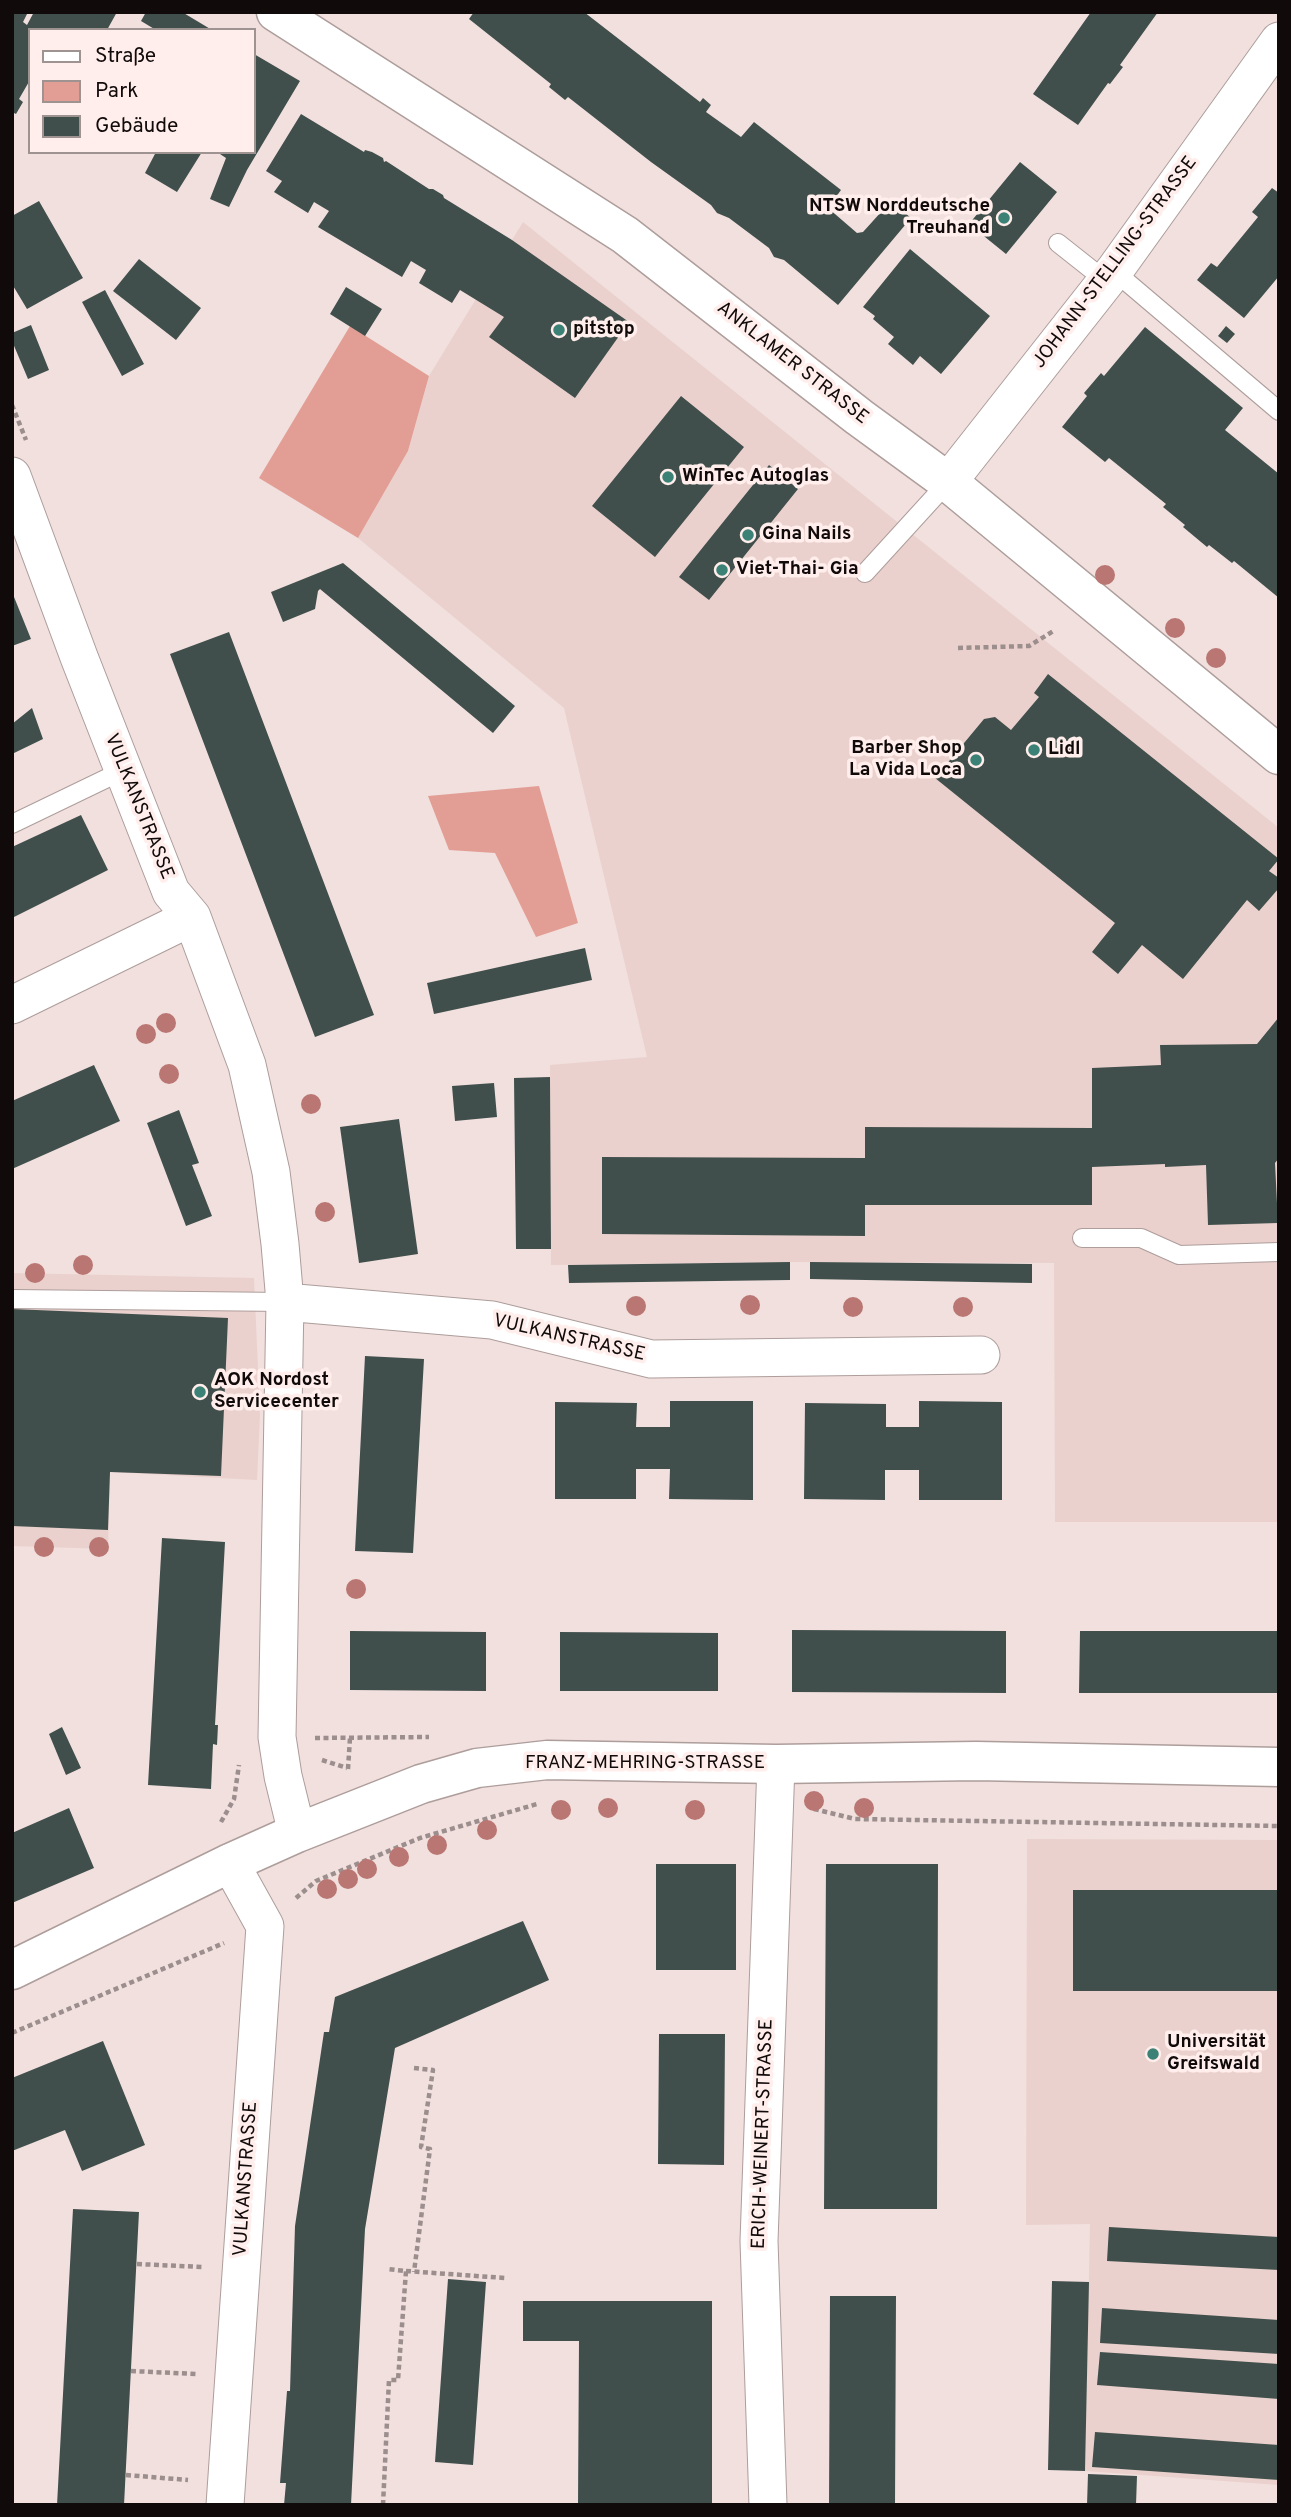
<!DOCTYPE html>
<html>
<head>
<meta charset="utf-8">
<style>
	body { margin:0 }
	#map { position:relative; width:1291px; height:2517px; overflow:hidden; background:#f1e0de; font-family:Overpass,sans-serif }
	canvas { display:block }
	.frame { position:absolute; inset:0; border:14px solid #100a0a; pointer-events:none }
	.legend { position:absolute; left:28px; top:28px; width:228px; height:126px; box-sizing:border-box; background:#ffeeeb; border:2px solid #9f9391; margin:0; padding:9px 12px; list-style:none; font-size:21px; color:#100a0a }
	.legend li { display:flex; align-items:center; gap:14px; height:35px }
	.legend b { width:35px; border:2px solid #9f9391 }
</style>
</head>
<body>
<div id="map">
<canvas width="1291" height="2517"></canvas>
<div class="frame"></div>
<ul class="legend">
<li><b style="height:9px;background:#fff"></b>Straße</li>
<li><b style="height:19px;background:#e29e95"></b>Park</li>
<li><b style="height:19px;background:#414f4c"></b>Gebäude</li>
</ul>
</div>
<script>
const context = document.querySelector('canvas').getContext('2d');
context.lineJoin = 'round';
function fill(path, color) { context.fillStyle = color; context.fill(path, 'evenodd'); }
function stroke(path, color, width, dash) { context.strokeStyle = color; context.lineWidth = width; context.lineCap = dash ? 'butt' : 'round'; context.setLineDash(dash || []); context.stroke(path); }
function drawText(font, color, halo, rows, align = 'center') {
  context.font = font + ' Overpass,sans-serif'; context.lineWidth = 7; context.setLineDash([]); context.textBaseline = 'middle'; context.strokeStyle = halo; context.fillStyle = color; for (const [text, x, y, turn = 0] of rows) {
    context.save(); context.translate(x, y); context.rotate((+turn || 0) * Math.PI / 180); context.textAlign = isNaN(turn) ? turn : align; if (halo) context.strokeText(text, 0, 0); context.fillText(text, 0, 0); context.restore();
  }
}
const built = new Path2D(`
	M523,222l756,606v694h-224l-1,-259 -264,-1 -239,3 -1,-200 97,-8 -83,-349 -206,-170 50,-87 21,-75z
	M12,1273l242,5 6,136 -3,66 -147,-8 -2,77 -96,-3z
	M1027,1839l252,1v645l-194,-14 5,-247 -64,1z`);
const green = new Path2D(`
	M350,326l79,50 -21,75 -50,87 -99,-60z
	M539,786l39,137 -42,14 -41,-84 -46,-3 -21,-54z`);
const building = new Path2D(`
	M12,12h16l-5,10 4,3 7,-13h83l-10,18h-77v50l-11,19 4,3 -7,12 -4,-2z
	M146,12h36l30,18h-56l-15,-9z
	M474,12h110l116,90 3,-4 8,7 -5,7 35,25 13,-15 87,68 -13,18 29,25 6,-1 28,-31 20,17 -73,87 -54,-45 -10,-3 -5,-9 -40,-30 -12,-5 -6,-8 -60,-43 -83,-65 -3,3 -16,-13 2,-3 -82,-65z
	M1091,12h67l-38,53 3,2 -13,17 -2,-1 -30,42 -45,-31z
	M254,54l46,27 -53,89 -18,37 -19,-8 16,-41 -9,-6h37z
	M301,114l63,38 1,-2 7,2 11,6 1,4 2,-1 43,28h4l10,6 1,3 68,42 117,82 -54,76 -86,-61 15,-20 -44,-27 -8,13 -33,-20 7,-13 -15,-9 -9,16 -84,-50 11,-16 -15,-9 -6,11 -34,-21 8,-11 -16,-10z
	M156,152h46l-25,40 -32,-19z
	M1020,162l37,30 -51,62 -37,-30z
	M1272,188l7,5v83l-35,42 -47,-38 14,-17 6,4 41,-50 -6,-5z
	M39,201l44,77 -56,31 -15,-25v-68z
	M910,249l80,67 -49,58 -21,-18 -7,9 -25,-21 6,-7 -21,-18 2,-3 -12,-9z
	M139,259l62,49 -25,32 -63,-49z
	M346,287l36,22 -17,27 -35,-22z
	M105,290l39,74 -22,12 -40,-74z
	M31,325l18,45 -21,9 -16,-38v-8z
	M1226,326l9,8 -8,9 -9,-7z
	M1145,327l98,81 -18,22 54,44v124l-45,-37 -2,2 -23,-18 -2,2 -24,-20 2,-2 -22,-18 3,-3 -57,-46 -4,4 -43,-35 25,-31 -3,-3 17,-20 3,3z
	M681,396l63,51 -89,110 -63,-51z
	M769,465l29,24 -89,111 -30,-23z
	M343,563l172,143 -22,27 -173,-144 -2,2 -3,18 -32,13 -12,-30z
	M12,592l19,47 -19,7z
	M229,632l145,383 -59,22 -145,-383z
	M1048,674l231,185 -10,12 10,7v10l-20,23 -12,-11 -64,79 -41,-34 -24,29 -26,-22 23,-29 -180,-145 49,-59 11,-2 16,13 28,-33 -5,-4z
	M32,708l11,31 -31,15v-30z
	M81,815l27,55 -96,48v-71z
	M585,948l7,32 -158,34 -7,-31z
	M1279,1017v141l-4,5 3,60 -70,2 -2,-60 -41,2v-3l-73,3v38h-227v31l-263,-2v-77l263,1v-31l227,1v-60l69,-3 -1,-20 97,-1z
	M94,1065l26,56 -108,48v-68z
	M550,1077l1,172h-35l-2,-171z
	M494,1083l3,34 -42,4 -3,-35z
	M179,1110l20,53 -7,2 20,51 -26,10 -39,-103z
	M399,1119l19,135 -59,9 -19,-136z
	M790,1262v18l-221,3 -1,-18z
	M810,1262l222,2v19l-222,-4z
	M12,1309l216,9 -7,158 -111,-4 -2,58 -96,-4z
	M365,1356l59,3 -11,194 -58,-2z
	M670,1401h83v99l-84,-1 1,-30h-34v30h-81v-97l82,1 -1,24h34z
	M919,1401l83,1v98h-83v-30h-34v30l-81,-1 1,-96 81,1v23h33z
	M162,1538l63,4 -10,183h3l-1,20 -4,-1 -2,45 -63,-4z
	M792,1630l214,1v62l-214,-1z
	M350,1631l136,1v59l-136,-1z
	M1080,1631h199v62h-200z
	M560,1632l158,1v58h-158z
	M62,1727l19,41 -15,7 -17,-41z
	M69,1808l25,60 -82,35v-70z
	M656,1864h80v106h-80z
	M826,1864h112l-1,345h-113z
	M1073,1890h206v101h-206z
	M523,1921l26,59 -154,68 -30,181 -14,276h-67l2,-22h-6l7,-92h3l5,-165 29,-194h5l6,-35z
	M659,2034h66l-1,131 -66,-1z
	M103,2041l42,104 -63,26 -17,-41 -53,21v-73z
	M73,2209l66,3 -15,293h-67z
	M1109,2227l170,10v33l-172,-9z
	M448,2279l38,3 -13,183 -38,-3z
	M1052,2281l37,1 -4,189 -37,-1z
	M830,2296h66l-1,209h-66z
	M523,2301h189v204h-134l1,-164h-56z
	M1102,2308l177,12v34l-179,-11z
	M1100,2352l179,12v35l-182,-14z
	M1095,2432l184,13v35l-187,-13z
	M1088,2474l49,2 -1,29h-49z`);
const path = new Path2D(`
	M12,405l14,35
	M958,648l71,-2 26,-16
	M315,1738l114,-1
	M322,1760l25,8
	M348,1769l2,-31
	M814,1809l41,10 424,7
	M221,1822l13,-23 5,-34
	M296,1898l20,-17 104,-43 117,-34
	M12,2033l212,-90
	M414,2068l19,2 -12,77 9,2 -16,123
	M137,2264l65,3
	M406,2271l99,7
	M131,2371l65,3
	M126,2475l62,5
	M383,2505l6,-125h9l8,-109 -19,-2`);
const service = new Path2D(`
	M1058,243l48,38
	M1114,271l165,140
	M865,573l83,-91
	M12,824l112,-54
	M1082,1238h59l38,17 100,-3
	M12,1299l273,3`);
const minor = new Path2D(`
	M12,476l67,181 92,235 21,25 55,148 24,107 9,72 5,58 -8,435 6,39 14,57
	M948,482l166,-211 165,-230
	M12,1005l180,-88
	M285,1302l207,18 159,39 330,-4
	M225,2505l40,-579 -35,-63
	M768,2505l-9,-264 17,-477`);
const tertiary = new Path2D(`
	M12,1970l218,-107 67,-30 124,-49 56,-16 70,-8 229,4 200,-3 303,6`);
const secondary = new Path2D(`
	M276,12l349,223 234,182 89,65 331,273`);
const trees = [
	[1105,575],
	[1175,628],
	[1216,658],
	[166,1023],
	[146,1034],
	[169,1074],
	[311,1104],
	[325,1212],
	[83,1265],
	[35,1273],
	[750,1305],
	[636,1306],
	[853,1307],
	[963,1307],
	[44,1547],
	[99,1547],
	[356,1589],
	[814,1801],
	[608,1808],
	[864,1808],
	[561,1810],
	[695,1810],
	[487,1830],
	[437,1845],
	[399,1857],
	[367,1869],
	[348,1879],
	[327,1889]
];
const markers = [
	[1004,218,7,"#3c8176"],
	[559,330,7,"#3c8176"],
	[668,477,7,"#3c8176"],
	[748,535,7,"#3c8176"],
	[722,570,7,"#3c8176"],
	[1034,750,7,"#3c8176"],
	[976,760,7,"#3c8176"],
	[200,1392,7,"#3c8176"],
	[1153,2054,7,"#3c8176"]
];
const poiNames = [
	["NTSW Norddeutsche",990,207,"right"],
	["Treuhand",990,229,"right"],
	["pitstop",573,330],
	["WinTec Autoglas",682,477],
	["Gina Nails",762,535],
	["Viet-Thai- Gia",736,570],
	["Barber Shop",962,749,"right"],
	["La Vida Loca",962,771,"right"],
	["Lidl",1048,750],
	["AOK Nordost",214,1381],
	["Servicecenter",214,1403],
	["Universität",1167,2043],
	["Greifswald",1167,2065]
];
const streetNames = [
	["JOHANN-STELLING-STRASSE",1116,263,-53],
	["ANKLAMER STRASSE",792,364,38],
	["VULKANSTRASSE",138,807,68],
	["VULKANSTRASSE",569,1339,13],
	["FRANZ-MEHRING-STRASSE",645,1764],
	["ERICH-WEINERT-STRASSE",764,2134,-88],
	["VULKANSTRASSE",247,2179,-86]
];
fill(built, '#ead1cd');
fill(green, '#e29e95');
fill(building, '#414f4c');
stroke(service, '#ad9d9b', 20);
stroke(minor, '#ad9d9b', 39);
stroke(tertiary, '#ad9d9b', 41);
stroke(secondary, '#ad9d9b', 41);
stroke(path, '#9b8e8d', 4.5, [5, 3.5]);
stroke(service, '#fff', 18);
stroke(minor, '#fff', 37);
stroke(tertiary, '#fff', 38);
stroke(secondary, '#fff', 38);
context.fillStyle = '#ba7672';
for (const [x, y] of trees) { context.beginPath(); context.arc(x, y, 10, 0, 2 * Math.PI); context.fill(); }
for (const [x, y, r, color] of markers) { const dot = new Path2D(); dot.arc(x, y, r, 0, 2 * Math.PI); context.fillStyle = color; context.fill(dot); stroke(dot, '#ffeeeb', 2.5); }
drawText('bold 19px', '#100a0a', '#ffeeeb', poiNames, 'left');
drawText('19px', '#100a0a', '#ffeeeb', streetNames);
</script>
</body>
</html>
